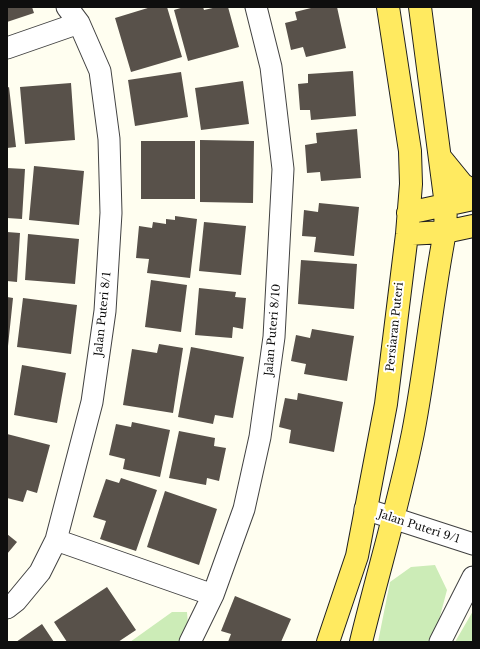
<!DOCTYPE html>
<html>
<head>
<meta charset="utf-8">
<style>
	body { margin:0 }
	#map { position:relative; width:480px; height:649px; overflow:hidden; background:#fffef0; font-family:"Libre Baskerville",serif }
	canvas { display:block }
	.frame { position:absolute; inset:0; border:8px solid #0e0e0e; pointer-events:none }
</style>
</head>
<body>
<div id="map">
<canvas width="480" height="649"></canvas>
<div class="frame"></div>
</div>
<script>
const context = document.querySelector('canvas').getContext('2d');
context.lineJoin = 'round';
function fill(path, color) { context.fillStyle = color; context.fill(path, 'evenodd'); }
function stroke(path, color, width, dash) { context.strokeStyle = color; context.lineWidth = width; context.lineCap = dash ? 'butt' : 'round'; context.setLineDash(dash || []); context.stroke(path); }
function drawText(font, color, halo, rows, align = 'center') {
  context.font = font + ' "Libre Baskerville",serif'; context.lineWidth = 4; context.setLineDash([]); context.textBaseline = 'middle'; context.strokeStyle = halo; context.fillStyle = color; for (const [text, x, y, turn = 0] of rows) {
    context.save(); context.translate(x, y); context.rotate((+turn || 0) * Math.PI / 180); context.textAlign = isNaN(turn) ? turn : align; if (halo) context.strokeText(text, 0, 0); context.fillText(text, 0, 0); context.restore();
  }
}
const green = new Path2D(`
	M435,565l12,25 -8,30 -9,22h-52l12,-60 21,-15z
	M473,611v31h-18z
	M172,612h15l2,25 -3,5h-56z`);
const building = new Path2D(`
	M7,7h25l2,6 -27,9z
	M151,7h16l15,50 -51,15 -16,-54z
	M184,7h19l1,3 13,-3h11l11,40 -51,14 -14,-51z
	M315,7h22l9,41 -40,9 -3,-10 -12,3 -6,-27 12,-3 -2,-8z
	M353,71l3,45 -45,4 -1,-10h-10l-2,-26 10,-1v-9z
	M181,72l7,45 -53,9 -7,-46z
	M243,81l6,43 -48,6 -6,-42z
	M71,83l4,57 -50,4 -5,-57z
	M9,87l7,60 -9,1v-60z
	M357,129l4,49 -40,3 -1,-9 -13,1 -2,-28 12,-2 -1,-10z
	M200,140l54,1 -1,62 -53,-1z
	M141,141h54v58h-54z
	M34,166l50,5 -5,54 -50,-5z
	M7,168l18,1 -3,50 -15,-1z
	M319,203l40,4 -5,49 -40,-4 2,-15 -14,-1 2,-26 14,2z
	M175,216l22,3 -7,59 -43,-5 2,-14 -13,-1 3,-32 13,2 1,-6 13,2v-5l9,1z
	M204,222l42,4 -5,49 -42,-4z
	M7,232l13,1 -3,49 -10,-1z
	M28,234l51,5 -4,45 -50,-4z
	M301,260l56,4 -3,45 -56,-5z
	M151,280l36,5 -6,47 -36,-5z
	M199,288l37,4 -1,5 11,1 -3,31 -10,-2 -1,11 -37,-3z
	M7,297l6,1 -5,48h-1z
	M23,298l54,7 -6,49 -54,-7z
	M312,329l42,7 -7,45 -43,-7 2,-10 -15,-3 5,-26 14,3z
	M159,344l24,4 -10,65 -50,-8 9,-56 25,4z
	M191,347l53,10 -11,61 -18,-3 -2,9 -35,-7z
	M22,365l44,8 -9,50 -43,-8z
	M298,393l45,9 -9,50 -45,-9 2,-13 -12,-3 6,-29 12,2z
	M132,422l38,8 -10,47 -37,-8 2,-10 -16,-4 7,-31 15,3z
	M179,431l36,7 -1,8 12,2 -7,33 -12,-3 -1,7 -37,-7z
	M7,434l43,11 -13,48 -10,-3 -4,12 -16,-4z
	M121,478l36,12 -21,61 -36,-12 6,-18 -13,-4 13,-38 13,4z
	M165,491l52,18 -18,56 -52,-18z
	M7,534l10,8 -10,12z
	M107,587l29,43 -18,12h-51l-13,-20z
	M235,596l56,23 -10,23h-53l3,-8 -10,-3z
	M42,624l12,18h-38z`);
const minor = new Path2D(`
	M7,48l72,-25
	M365,509l108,35
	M56,540l157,55
	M7,608l9,-7 24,-29 16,-32 36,-138 13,-91 6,-98 -2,-74 -9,-68 -21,-48 -12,-16
	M190,642l23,-47 31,-86 16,-72 14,-100 9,-168 -12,-102 -15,-60
	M440,642l33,-65`);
const major = new Path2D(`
	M440,157l22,27 11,7
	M408,213l65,-14
	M407,234l38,-2 28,-6
	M328,642l29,-86 29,-152 21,-170 4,-50 -1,-33 -22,-144
	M361,642c17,-70 38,-139 52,-209 13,-67 19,-135 32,-201l1,-27 -26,-198`);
const streetNames = [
	["Jalan Puteri 8/1",103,314,-84],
	["Persiaran Puteri",395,327,-84],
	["Jalan Puteri 8/10",273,330,-85],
	["Jalan Puteri 9/1",419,527,18]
];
fill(green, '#ccecb7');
fill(building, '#58514a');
stroke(minor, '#414141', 23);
stroke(major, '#1f1f1f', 24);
stroke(minor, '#fff', 21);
stroke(major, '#ffea60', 22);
drawText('11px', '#0e0e0e', '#fff', streetNames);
</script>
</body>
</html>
